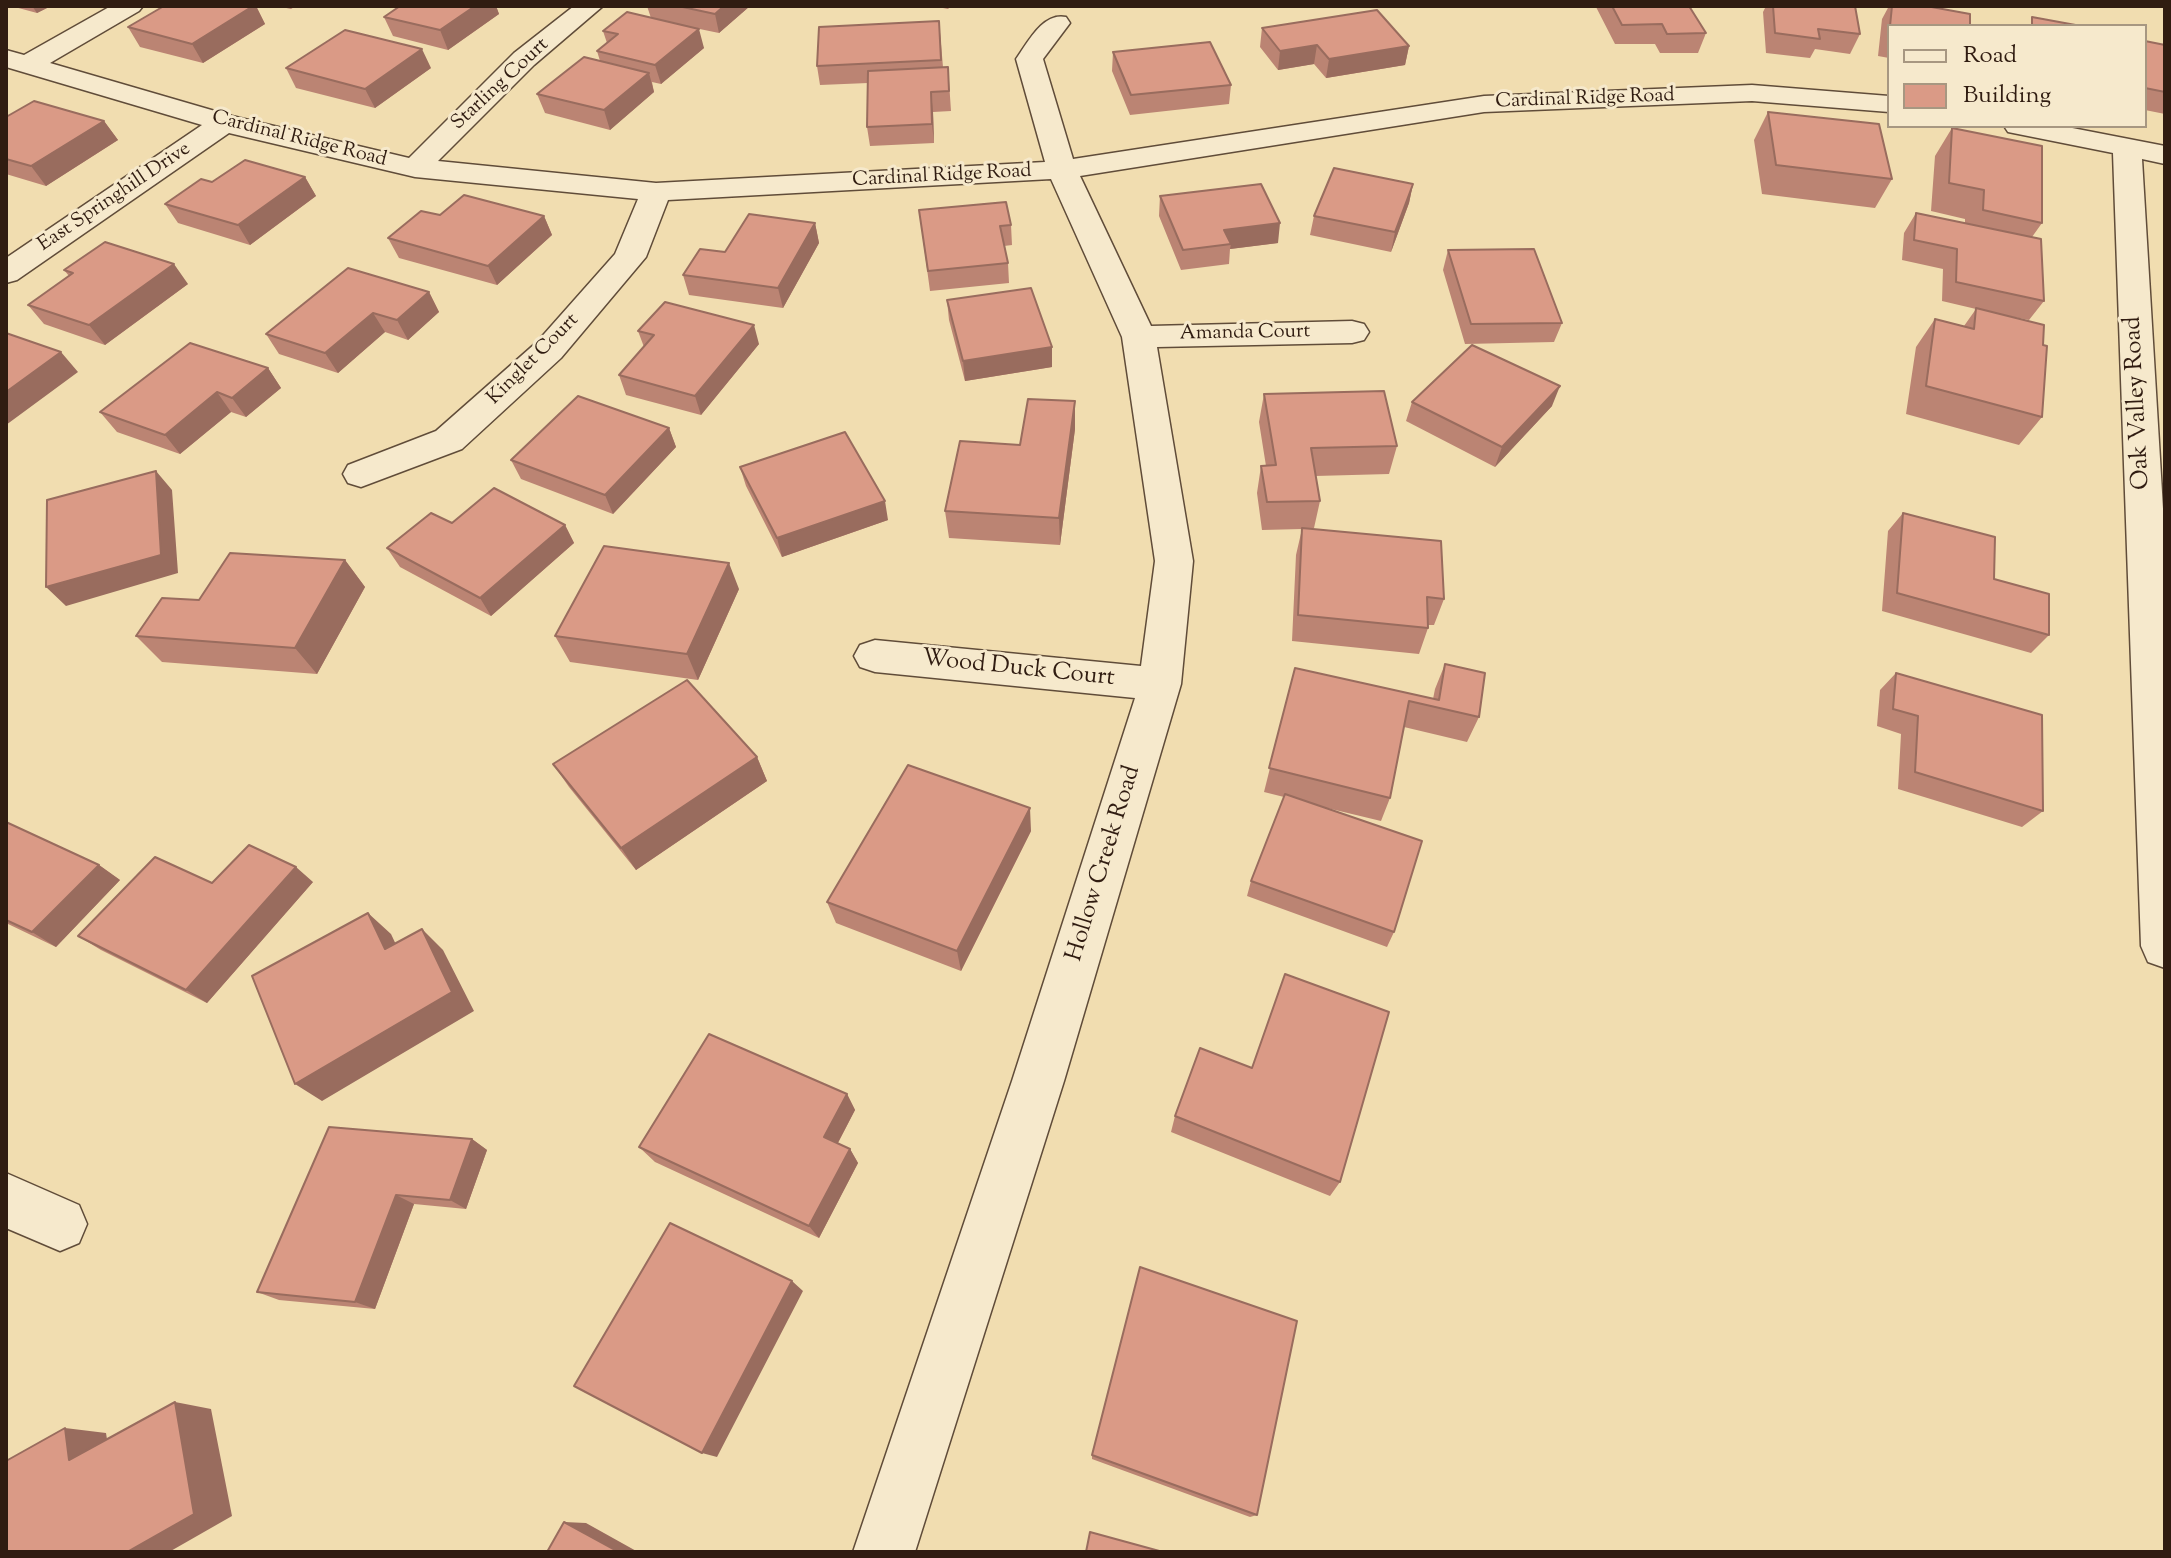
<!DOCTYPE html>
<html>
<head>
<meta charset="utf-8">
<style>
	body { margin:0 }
	#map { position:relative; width:2171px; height:1558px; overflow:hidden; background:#f1ddb0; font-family:"Sorts Mill Goudy",serif }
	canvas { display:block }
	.frame { position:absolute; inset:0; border:8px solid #301c11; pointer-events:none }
	.legend { position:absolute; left:1887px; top:24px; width:260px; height:104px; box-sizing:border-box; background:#f6e9cc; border:2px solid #a79781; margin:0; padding:10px 14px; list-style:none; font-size:24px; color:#301c11 }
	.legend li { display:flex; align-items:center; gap:16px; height:40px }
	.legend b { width:40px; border:2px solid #a79781 }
</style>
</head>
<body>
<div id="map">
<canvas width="2171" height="1558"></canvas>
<div class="frame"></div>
<ul class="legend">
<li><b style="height:10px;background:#f6e9cc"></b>Road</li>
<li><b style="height:22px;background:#da9a86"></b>Building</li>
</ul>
</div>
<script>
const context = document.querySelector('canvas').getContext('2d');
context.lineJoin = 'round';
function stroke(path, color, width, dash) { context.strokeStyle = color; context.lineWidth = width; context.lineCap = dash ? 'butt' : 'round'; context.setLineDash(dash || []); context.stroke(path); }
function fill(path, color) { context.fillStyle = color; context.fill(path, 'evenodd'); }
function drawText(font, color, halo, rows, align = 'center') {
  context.font = font + ' "Sorts Mill Goudy",serif'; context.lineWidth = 6; context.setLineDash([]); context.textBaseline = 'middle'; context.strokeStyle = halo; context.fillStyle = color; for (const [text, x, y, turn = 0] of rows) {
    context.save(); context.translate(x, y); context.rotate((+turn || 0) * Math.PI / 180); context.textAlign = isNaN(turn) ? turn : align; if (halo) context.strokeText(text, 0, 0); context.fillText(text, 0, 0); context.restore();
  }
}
const minor = new Path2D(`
	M111,6h32l-4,5 -89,52 182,53 177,42 105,-105 60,-47h29l-69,59 -96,96 218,22 389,-21 -29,-103c12,-17 27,-47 50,-42l4,6 -27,36 30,100 411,-63 268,-11 137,11v16l-137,-11 -268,11 -404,64 71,150 201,-5 12,3 5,8 -5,8 -12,3 -195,4 36,214 -12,123 -117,397 -149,471h-62l159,-471 123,-383 -260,-26 -15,-5 -6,-11 6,-11 15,-5 266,26 14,-105 -33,-224 -71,-158 -383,21 -22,57 -85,101 -99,91 -101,38 -13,-4 -5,-9 5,-9 88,-34 101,-89 78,-88 23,-55 -223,-22 -186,-44 -212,147 -11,3v-25l196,-133 -196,-58v-17l18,5z
	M2004,126h58l103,20v18l-23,-5 23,383v426l-17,-6 -7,-16 -28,-793 -105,-21z
	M6,1173l73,32 8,19 -8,19 -19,8 -54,-23z`);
const wall = new Path2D(`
	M11,6h40l-14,7z
	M164,6h92l9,18 -62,39 -63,-16 -12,-20z
	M277,6h19l-5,3z
	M400,6h96l3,8 -51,36 -55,-14 -9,-19z
	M647,6h103l-31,27 -29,-6 14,21 -43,36 -9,-2 2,10 -44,38 -65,-17 -8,-19 63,-33 -3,-10 10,-8 -4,-12 48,-13z
	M933,6h18l-3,3z
	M1596,6h93l17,27 -8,20h-38l-5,-9h-40l-19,-37z
	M1766,6h89l5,28 -10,20 -35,-5 -5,9 -44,-5 -3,-41z
	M1889,6h37l-37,20v32l-11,-2 4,-37z
	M939,21l4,46h5l3,44 -18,1 1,31 -64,3 -3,-19 1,-44 -48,2 -3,-19z
	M1262,28l147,18 -4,19 -79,13 -12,-14 -36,6 -18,-23z
	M2145,41l20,4v69l-20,-4z
	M1113,52l118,33 -2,19 -99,11 -18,-44z
	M286,68h145l-56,40 -79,-20z
	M1768,112l124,67 -17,29 -113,-14 -8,-54z
	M6,117l98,4 14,19 -72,46 -40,-12z
	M1952,128l90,95 -10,14 12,64 -15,19 -26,-5 40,30 -1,72 -23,28 -113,-31 10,-67 19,-28 29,7 12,-17 -34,-8 1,-32 -41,-9 2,-27 12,-20 49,10v-4l-34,-8 4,-55z
	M305,177l11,19 -66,49 -72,-22 -13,-19 47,-22z
	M1413,184l-4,19 -18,49 -81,-17 4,-19z
	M1160,196l118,47 -48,6 -1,15 -48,6 -22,-54z
	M919,210l92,15 1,20 -8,1 4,17 1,20 -79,8z
	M440,215l104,1 8,19 -55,50 -98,-27 -11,-20z
	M815,223l4,20 -36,65 -94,-13 -6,-20 42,-23z
	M1448,250l114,73 -8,19 -89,2 -22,-74z
	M64,270l124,14 -83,61 -61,-21 -16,-19 41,-29z
	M429,292l10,20 -31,28 -23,-8 -47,41 -59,-19 -13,-20z
	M947,300l105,47v20l-87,14 -16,-61z
	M638,331l121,13 -58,71 -75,-20 -7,-20 25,-28z
	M268,368l13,20 -35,29 -15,-5 -51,42 -63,-22 -17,-20z
	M1264,394l133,52 -8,28 -74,2 5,25 -6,27h-5l135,71 -10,26h-6v3l-9,26 -127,-13 4,-86 6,-26 -40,1 -5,-37 4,-27h5l-7,-44z
	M1075,401v28l-15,116 -111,-7 -4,-27 75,-66z
	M1412,402l140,4 -57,61 -89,-46z
	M669,428l7,19 -63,67 -92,-35 -10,-19z
	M740,467l148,53 -106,37 -36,-71z
	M1903,513l91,66 55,56 -18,18 -149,-42 6,-80z
	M452,523l113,2 9,18 -83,73 -91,-49 -13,-19z
	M345,560l20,27 -48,87 -155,-12 -26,-26 63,-36z
	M739,589l-41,91 -128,-18 -15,-26z
	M1445,664l34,53 -12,25 -63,-15 -14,71 -9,23 -54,-13 67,124 -7,15 -140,-51 4,-15 33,-84 -20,-5 31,-124 138,31 2,-10z
	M1896,673l147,138 -21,16 -124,-38 3,-55 -24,-8 3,-36z
	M757,757l10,24 -131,89 -67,-83 -16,-23z
	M6,822l93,43 21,15 -64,67 -50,-24z
	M1031,831l-70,140 -125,-48 -9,-21z
	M313,882l-106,121 -106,-53 -23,-14 134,-53z
	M1252,1068l88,114 -10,14 -159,-64 4,-16z
	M847,1094l8,16 -17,33 12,6 8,14 -39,75 -164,-76 -16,-15z
	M472,1139l15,11 -21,59 -52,-5 -39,105 -96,-9 -22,-8z
	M1092,1455l165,60 -7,2 -158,-58z`);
const shadedWall = new Path2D(`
	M32,6h19l-14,7z
	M253,6h3l9,18 -62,39 -11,-19z
	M475,6h21l3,8 -51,36 -8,-20z
	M724,6h26l-31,27 -4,-19z
	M699,29l5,19 -43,36 -6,-19z
	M1317,45l-3,19 -36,6 2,-19z
	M1409,46l-4,19 -79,13 3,-19z
	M422,49l9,19 -56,40 -10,-19z
	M649,73l5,19 -44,38 -6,-20z
	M931,92l2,20 1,31 -2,-19z
	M104,121l14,19 -72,46 -15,-20z
	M305,177l11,19 -66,49 -12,-20z
	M1413,184l-4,19 -18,49 4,-20z
	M544,216l8,19 -55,50 -9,-19z
	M815,223l4,20 -36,65 -5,-20z
	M1280,223l-2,20 -48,6 1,-5 -7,-14z
	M174,264l14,20 -83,61 -16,-20z
	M429,292l10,20 -31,28 -11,-20z
	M373,313l12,19 -47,41 -13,-20z
	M754,325l5,19 -58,71 -6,-19z
	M1052,347v20l-87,14 -2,-20z
	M61,352l17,20 -72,53v-33z
	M268,368l13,20 -35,29 -14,-19z
	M1560,386l-8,20 -57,61 7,-20z
	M217,392l14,20 -51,42 -15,-19z
	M1075,401v28l-15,116 -1,-27z
	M669,428l7,19 -63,67 -8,-19z
	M156,471l16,19 6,83 -112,33 -20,-19z
	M885,501l3,19 -106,37 -5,-19z
	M565,525l9,18 -83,73 -11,-18z
	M345,560l20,27 -48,87 -22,-26z
	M729,563l10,26 -41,91 -11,-26z
	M757,757l10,24 -131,89 -15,-22z
	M1030,808l1,23 -70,140 -4,-20z
	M99,865l21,15 -64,67 -24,-15z
	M296,867l17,15 -106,121 -21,-13z
	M368,913l23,21 17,36 -23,-21z
	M422,929l21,21 31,61 -152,90 -27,-17z
	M847,1094l8,16 -22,42 -9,-15z
	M472,1139l15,11 -21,59 -16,-9z
	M850,1149l8,14 -39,75 -10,-12z
	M396,1195l18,9 -39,105 -20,-7z
	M792,1281l11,10 -86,166 -15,-4z
	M175,1402l36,7 21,107 -63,36h-42z
	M65,1428l41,5 5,31 -42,-4z
	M564,1522l22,1 52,29h-19z`);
const building = new Path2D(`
	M164,6h89l-61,38 -64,-17z
	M400,6h75l-35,24 -56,-13z
	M678,6h46l-9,8z
	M1612,6h77l17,27 -39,1 -5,-10 -40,1z
	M1773,6h82l5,28 -42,-5 2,10 -45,-6z
	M1892,6h34l44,8v12h1h-81z
	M1377,10l32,36 -80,13 -12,-14 -37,6 -18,-23z
	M627,12l72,17 -44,36 -58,-14 21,-17 -15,-3z
	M2032,17l49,9h-49z
	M939,21l2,39 -124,6 2,-39z
	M345,30l77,19 -57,40 -79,-21z
	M2145,41l20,4v47l-20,-4z
	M1210,42l21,43 -100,10 -18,-43z
	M584,57l65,16 -45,37 -67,-16z
	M948,67l1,24 -18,1 1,32 -65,3 1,-56z
	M34,101l70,20 -73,45 -25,-7v-42z
	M1768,112l111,12 13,55 -116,-14z
	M1952,128l90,18v77l-59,-13 1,-20 -35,-7z
	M245,160l60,17 -67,48 -73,-21 36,-25 11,3z
	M1334,168l79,16 -18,48 -81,-16z
	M1261,184l19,39 -56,7 7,14 -48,6 -23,-54z
	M464,195l80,21 -56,50 -100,-28 33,-27 19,4z
	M1006,202l5,23 -11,1 8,37 -80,8 -9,-61z
	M1916,213l125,26 3,62 -88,-19 1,-33 -43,-9z
	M749,214l66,9 -37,65 -95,-13 17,-26 25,3z
	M105,242l69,22 -85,61 -61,-20 45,-32 -9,-3z
	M1534,249l28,74 -91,1 -23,-74z
	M348,268l81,24 -32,28 -24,-7 -48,40 -59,-19z
	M1031,288l21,59 -89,14 -16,-61z
	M665,302l89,23 -59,71 -76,-21 35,-40 -16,-4z
	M1976,308l68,17 -1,20 4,1 -5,71 -116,-31 9,-67 39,10z
	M6,333l55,19 -55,40z
	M190,343l78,25 -36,30 -15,-6 -52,43 -65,-23z
	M1472,345l88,41 -58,61 -90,-45z
	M1384,391l13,55 -86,2 9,53 -53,1 -6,-36 15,-1 -12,-71z
	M578,396l91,32 -64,67 -94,-35z
	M1028,399l47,2 -16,117 -114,-7 15,-70 60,4z
	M845,432l40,69 -108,37 -37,-71z
	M156,471l5,84 -115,32 1,-87z
	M494,488l71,37 -85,73 -93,-50 44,-35 21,10z
	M1903,513l92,24 -1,42 55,15v41l-152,-42z
	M1302,528l139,13 3,58 -17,-2 1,31 -130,-13z
	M604,546l125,17 -42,91 -132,-18z
	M230,553l115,7 -50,88 -159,-12 26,-38 37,2z
	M1445,664l40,9 -6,44 -70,-16 -19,97 -121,-30 26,-100 144,32z
	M1896,673l146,42 1,96 -128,-39 3,-56 -25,-7z
	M687,680l70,77 -136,91 -68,-84z
	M908,765l122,43 -73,143 -130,-49z
	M1285,794l137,47 -28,91 -143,-51z
	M6,822l93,43 -67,67 -26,-12z
	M249,845l47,22 -110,123 -108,-54 77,-79 57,26z
	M368,913l17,36 37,-20 30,63 -157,92 -43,-108z
	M1285,974l104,38 -49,170 -165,-66 25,-68 52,20z
	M709,1034l138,60 -23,43 26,12 -41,77 -170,-79z
	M329,1127l143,12 -22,61 -54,-5 -41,107 -98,-10z
	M670,1223l122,58 -90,172 -128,-67z
	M1140,1267l157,54 -40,194 -165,-60z
	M175,1402l19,112 -67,38h-121v-91l59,-33 4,32z
	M564,1522l55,30h-72z
	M1090,1532l73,20h-77z`);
const farStreetnames = [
	["Starling Court",501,85,-43],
	["Cardinal Ridge Road",1585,100,-2],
	["Cardinal Ridge Road",299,140,14],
	["Cardinal Ridge Road",942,177,-3],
	["East Springhill Drive",115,198,-34],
	["Amanda Court",1245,334,-1],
	["Kinglet Court",534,360,-45]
];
const streetNames = [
	["Oak Valley Road",2139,403,-93],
	["Wood Duck Court",1018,670,6],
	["Hollow Creek Road",1105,864,-73]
];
stroke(minor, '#604c39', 3);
fill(minor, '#f6e9cc');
fill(wall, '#bb8473');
fill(shadedWall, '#996c5e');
fill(building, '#da9a86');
stroke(building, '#996c5e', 2);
drawText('20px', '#301c11', '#f6e9cc', farStreetnames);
drawText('24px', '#301c11', '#f6e9cc', streetNames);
</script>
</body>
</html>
